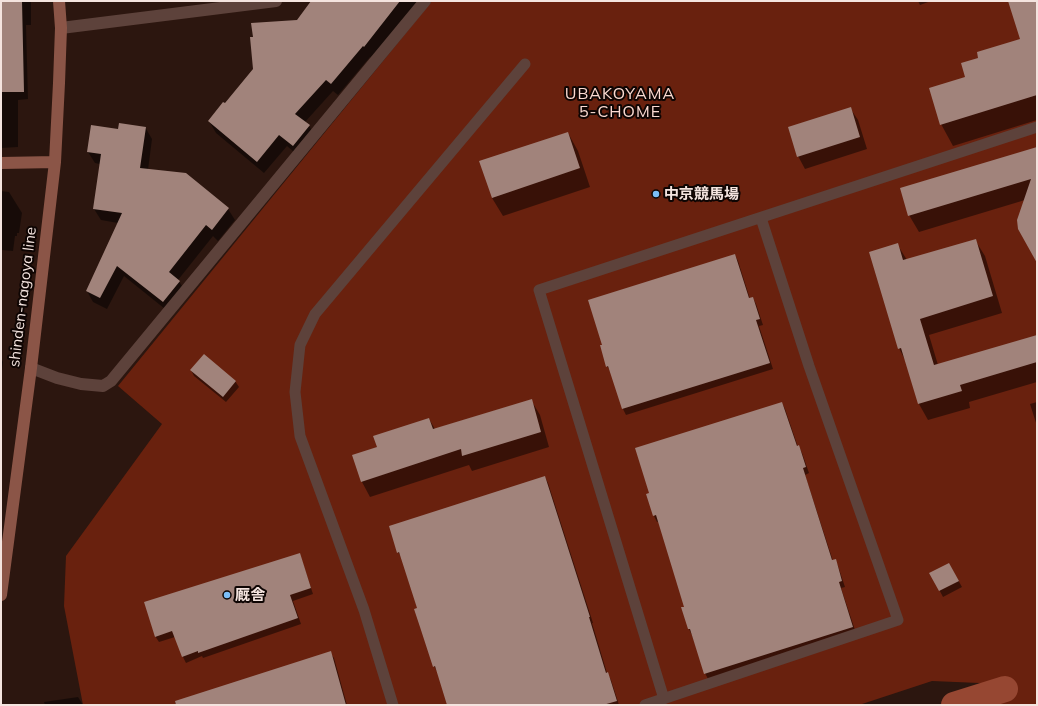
<!DOCTYPE html>
<html>
<head>
<meta charset="utf-8">
<style>
	body { margin:0 }
	#map { position:relative; width:1038px; height:706px; overflow:hidden; background:#2c160f; font-family:Mulish,sans-serif }
	canvas { display:block }
	.frame { position:absolute; inset:0; border:2px solid #f4e4df; pointer-events:none }
</style>
</head>
<body>
<div id="map">
<canvas width="1038" height="706"></canvas>
<div class="frame"></div>
</div>
<script>
const context = document.querySelector('canvas').getContext('2d');
context.lineJoin = 'round';
function fill(path, color) { context.fillStyle = color; context.fill(path, 'evenodd'); }
function stroke(path, color, width, dash) { context.strokeStyle = color; context.lineWidth = width; context.lineCap = dash ? 'butt' : 'round'; context.setLineDash(dash || []); context.stroke(path); }
function drawText(font, color, halo, rows, align = 'center') {
  context.font = font + ' Mulish,"Noto Sans JP",sans-serif'; context.lineWidth = 4; context.setLineDash([]); context.textBaseline = 'middle'; context.strokeStyle = halo; context.fillStyle = color; for (const [text, x, y, turn = 0] of rows) {
    context.save(); context.translate(x, y); context.rotate((+turn || 0) * Math.PI / 180); context.textAlign = isNaN(turn) ? turn : align; if (halo) context.strokeText(text, 0, 0); context.fillText(text, 0, 0); context.restore();
  }
}
const green = new Path2D(`
	M432,1h605v704h-43l13,-11 -4,-10 -71,-3 -73,24h-776l-19,-99 2,-50 96,-132 -44,-38z`);
const shadow = new Path2D(`
	M1,1h30v24h-5l2,74 -10,1v47l-17,1z
	M317,1h101l-47,57 -1,-1 -32,38 -5,-4 -28,31 4,4 7,11 -16,20 -13,-11 -23,27 -48,-40 -7,-12 16,-16z
	M918,1h13l-11,4z
	M1009,1h28v119l-84,26 -12,-22 26,-46 13,-20 41,-18z
	M850,108l8,12 9,29 -62,20 -7,-13z
	M145,127l7,12 -4,31 80,39 7,11 -17,21 -5,-5 -35,44 8,12 -16,21 -46,-37 -17,33 -14,-7 -6,-11 31,-68 -17,-3 -7,-11 6,-45 -5,-1 -7,-11 31,-22z
	M568,133l10,18 12,36 -87,29 -11,-18z
	M1037,148v108l-12,-56 -106,32 -10,-17z
	M1,191l8,1 13,21 -3,20h-2v3h-2l-2,15 -11,-1 -1,5z
	M975,240l10,16 17,57 -73,22 9,30 99,-29v46l-68,20 1,6 -42,12 -9,-16 -13,-42 -7,-14 -2,-104 10,16z
	M735,255l3,6 12,38 3,-1 3,6 7,21 -4,1 14,43 -147,46 -3,-6 -12,-37 -4,-6z
	M1,358l2,4 -2,17z
	M191,370l44,11 4,6 -13,15 -32,-26z
	M531,400l9,15 9,32 -77,24 -3,-6 -99,32 -8,-15 -9,-26 25,-9 51,-28 6,10z
	M1037,402v24l-7,-22z
	M782,403l3,6 13,38h1l3,6 7,20 -4,2 28,86 2,-1 3,6 7,21 -4,1 15,45 -148,46 -3,-6 -13,-38 -3,-6 -7,-21 4,-1 -27,-86 -2,1 -3,-6z
	M545,477l3,6 45,140h-1l15,50 4,7 8,25h-171l-10,-32 -4,-7 -13,-39 -3,-19 -16,-50 -4,-6z
	M299,555l3,6 11,33 -20,7 8,23 -98,34 -1,-2 -16,7 -3,-6 -8,-20 -16,5 -4,-6z
	M949,564l13,23 -19,10 -12,-23z
	M330,653l4,5 13,47h-171l-1,-3z
	M78,697l5,8h-38l-1,-3z`);
const canal = new Path2D(`
	M954,705l51,-16`);
const building = new Path2D(`
	M1,1h21l2,91h-22z
	M311,1h89l-36,46 -1,-1 -32,38 -5,-4 -31,34 15,11 -17,21 -14,-11 -22,27 -49,-41 15,-19 2,1 28,-34 -3,-32h3l-2,-14 46,-3z
	M1008,1h29v94l-97,30 -11,-37 36,-11 -4,-14 17,-5 -1,-6 43,-13z
	M851,107l9,30 -63,20 -9,-30z
	M119,123l27,4 -6,41 46,5 43,35 -17,22 -6,-5 -37,47 11,9 -17,21 -46,-36 -17,32 -14,-7 36,-78 -29,-4 8,-55 -14,-2 4,-27 27,4z
	M568,132l12,36 -88,30 -13,-37z
	M1037,147v116l-19,-34 -1,-9 14,-41 -123,37 -8,-28z
	M976,239l17,57 -73,23 14,46 103,-30v27l-77,23 2,6 -44,13 -17,-56 -3,1 -29,-97 29,-9 5,17z
	M735,254l14,44 4,-1 7,22 -4,1 14,43 -148,46 -14,-43 -2,1 -6,-22h2l-14,-45z
	M204,354l32,27 -13,16 -33,-27z
	M532,399l9,33 -79,24 -1,-7 -100,33 -9,-27 25,-8 -4,-11 56,-18 4,11z
	M782,402l15,44 2,-1 7,22 -3,1 29,92 4,-1 6,22 -3,1 14,45 -149,47 -14,-45h-2l-7,-22h3l-28,-92 -3,1 -7,-22 3,-1 -14,-45z
	M545,476l45,141h-1l17,56 2,-1 9,29 -14,4h-156l-12,-39 -2,1 -13,-40 -6,-18 3,-1 -18,-56 -2,1 -8,-27z
	M300,553l11,35 -21,7 8,23 -100,35v-2l-16,6 -10,-26 -17,6 -11,-35z
	M949,563l10,18 -20,10 -10,-18z
	M331,651l15,54h-170l-1,-4z`);
const lane = new Path2D(`
	M664,699l-125,-409 498,-163
	M393,705l-29,-95 -64,-174 -5,-44 5,-47 15,-31 210,-250
	M645,705l253,-85 -89,-254 -48,-148`);
const street = new Path2D(`
	M61,28l215,-27
	M31,368l26,10 24,6 22,2 8,-5 314,-380`);
const secondary = new Path2D(`
	M1,163l54,-1
	M1,595l30,-227 24,-206 4,-79 2,-55 -2,-27`);
const markers = [
	[656,194,4,"#7bbef8"],
	[227,595,4,"#7bbef8"]
];
const poiNames = [
	["中京競馬場",664,194],
	["厩舎",235,595]
];
const streetNames = [
	["shinden-nagoya line",23,297,-83]
];
const neighbourhoodNames = [
	["UBAKOYAMA",620,94],
	["5-CHOME",620,112]
];
fill(green, '#69210e');
fill(shadow, '#0007');
stroke(canal, '#964732', 26);
fill(building, '#a1837b');
stroke(lane, '#5d423b', 11);
stroke(street, '#5d423b', 12);
stroke(secondary, '#8b5547', 12);
for (const [x, y, r, color] of markers) { const dot = new Path2D(); dot.arc(x, y, r, 0, 2 * Math.PI); context.fillStyle = color; context.fill(dot); stroke(dot, '#0e0503', 1.5); }
drawText('bold 15px', '#f4e4df', '#0e0503', poiNames, 'left');
drawText('15px', '#f4e4df', '#0e0503', streetNames);
context.letterSpacing = '1px';
drawText('16px', '#fbdad1', '#0e0503', neighbourhoodNames);
context.letterSpacing = '0px';
</script>
</body>
</html>
